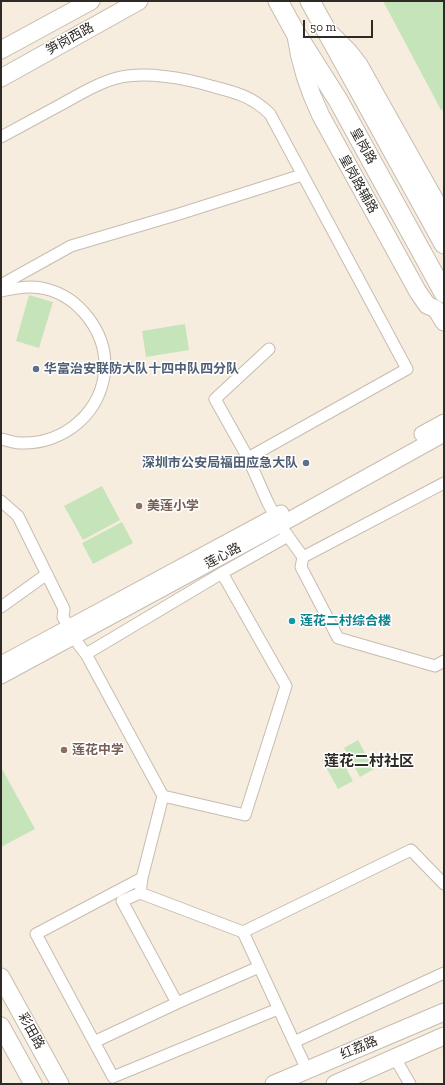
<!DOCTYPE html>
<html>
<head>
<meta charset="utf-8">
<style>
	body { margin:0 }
	#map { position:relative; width:445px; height:1085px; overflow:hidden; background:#f7eddf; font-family:"Zilla Slab",serif }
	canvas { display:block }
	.frame { position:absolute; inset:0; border:2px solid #2e2a25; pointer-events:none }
	.scale { position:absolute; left:303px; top:20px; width:70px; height:18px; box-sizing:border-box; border:2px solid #2e2a25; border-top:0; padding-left:5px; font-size:12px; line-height:14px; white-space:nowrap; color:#2e2a25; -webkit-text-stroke:3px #fff; paint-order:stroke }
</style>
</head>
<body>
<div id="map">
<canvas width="445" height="1085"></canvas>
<div class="frame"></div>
<div class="scale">50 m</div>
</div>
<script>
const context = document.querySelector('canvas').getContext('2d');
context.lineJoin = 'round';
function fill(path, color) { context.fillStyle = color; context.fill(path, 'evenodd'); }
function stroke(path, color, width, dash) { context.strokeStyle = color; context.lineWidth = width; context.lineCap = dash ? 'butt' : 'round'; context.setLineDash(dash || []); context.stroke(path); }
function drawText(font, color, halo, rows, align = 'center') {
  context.font = font + ' "Zilla Slab","Noto Sans SC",serif'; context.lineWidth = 3; context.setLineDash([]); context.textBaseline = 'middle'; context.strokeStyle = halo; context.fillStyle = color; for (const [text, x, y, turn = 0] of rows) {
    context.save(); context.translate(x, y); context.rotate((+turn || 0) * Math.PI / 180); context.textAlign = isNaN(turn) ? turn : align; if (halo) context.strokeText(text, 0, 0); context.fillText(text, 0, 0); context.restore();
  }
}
const green = new Path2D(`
	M383,1h61v108l-3,1z
	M29,295l24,7 -14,46 -23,-7z
	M185,324l4,26 -43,7 -4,-26z
	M102,486l18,34 -37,20 -19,-34z
	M122,522l11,21 -40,21 -11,-21z
	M358,740l16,29 -14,8 -16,-29z
	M337,752l16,29 -15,8 -16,-29z
	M1,767l34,62 -34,18z`);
const street = new Path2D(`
	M1,137c20,-11 41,-22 61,-33 18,-10 36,-21 55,-26 28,-7 67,0 94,8 23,6 41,10 59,28l137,255 -159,89
	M1,285l70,-39 108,-32 123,-39
	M1,291c15,-3 30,-6 45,-2 33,8 59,42 59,76 -1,47 -41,80 -86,78 -6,0 -12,-3 -18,-4
	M269,349l-54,50 33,59 20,45 12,22 23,32 -2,10 37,71 97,28 9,-5
	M1,501l17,15 46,93 -1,8 16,28 7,9 77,142 -21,82 -106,56 77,143 165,-68
	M303,557l141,-74
	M1,607l46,-33
	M86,654l136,-81 66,-37
	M163,796l82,19 41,-129 -64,-113
	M142,878l-2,15 103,39 64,138
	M140,893l-18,8 55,102
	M243,932l168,-82 33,34
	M94,1042l83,-39 82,-36
	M294,1042l150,-69
	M395,1058l15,26`);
const secondary = new Path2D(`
	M422,434l22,-12
	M1,664l280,-151
	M1,676l279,-151 164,-91`);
const primary = new Path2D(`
	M331,34l18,18 10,13 85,151
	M296,36c4,28 13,55 25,80l97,176 9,13 9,4 8,13
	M1,50l90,-49
	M1,78l138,-77
	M1,977l59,107
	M1,1026l32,58
	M274,1084l170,-72
	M335,1084l109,-48`);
const highway = new Path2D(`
	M278,1l17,31 43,68 106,193
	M310,1l134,243`);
const markers = [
	[36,369,4,"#5c6f8a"],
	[306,463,4,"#5c6f8a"],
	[139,506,4,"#8d6e63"],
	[292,621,4,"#0f9aa8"],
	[64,750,4,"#8d6e63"]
];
const streetNames = [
	["笋岗西路",70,39,-29],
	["皇岗路",363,146,61],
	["皇岗路辅路",358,184,61],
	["莲心路",223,556,-28],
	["彩田路",31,1031,61],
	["红荔路",359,1048,-23]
];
const serviceNames = [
	["华富治安联防大队十四中队四分队",44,369],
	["深圳市公安局福田应急大队",298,463,"right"]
];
const educationNames = [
	["美莲小学",147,506],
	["莲花中学",72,750]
];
const cultureNames = [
	["莲花二村综合楼",300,621]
];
const quarterNames = [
	["莲花二村社区",369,762]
];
fill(green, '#c6e4b9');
stroke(street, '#c6bcaf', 13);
stroke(secondary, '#c6bcaf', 17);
stroke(primary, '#c6bcaf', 19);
stroke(highway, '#c6bcaf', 21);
stroke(street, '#fff', 11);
stroke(secondary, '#fff', 15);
stroke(primary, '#fff', 17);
stroke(highway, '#fff', 19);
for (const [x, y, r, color] of markers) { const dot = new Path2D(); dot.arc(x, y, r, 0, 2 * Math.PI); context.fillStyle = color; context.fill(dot); stroke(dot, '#fff', 1.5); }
drawText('13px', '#2e2a25', '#fff', streetNames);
drawText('bold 13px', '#4e5e75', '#fff', serviceNames, 'left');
drawText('bold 13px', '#785e54', '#fff', educationNames, 'left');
drawText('bold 13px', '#0d838f', '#fff', cultureNames, 'left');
drawText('bold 15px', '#2e2a25', '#fff', quarterNames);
</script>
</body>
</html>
